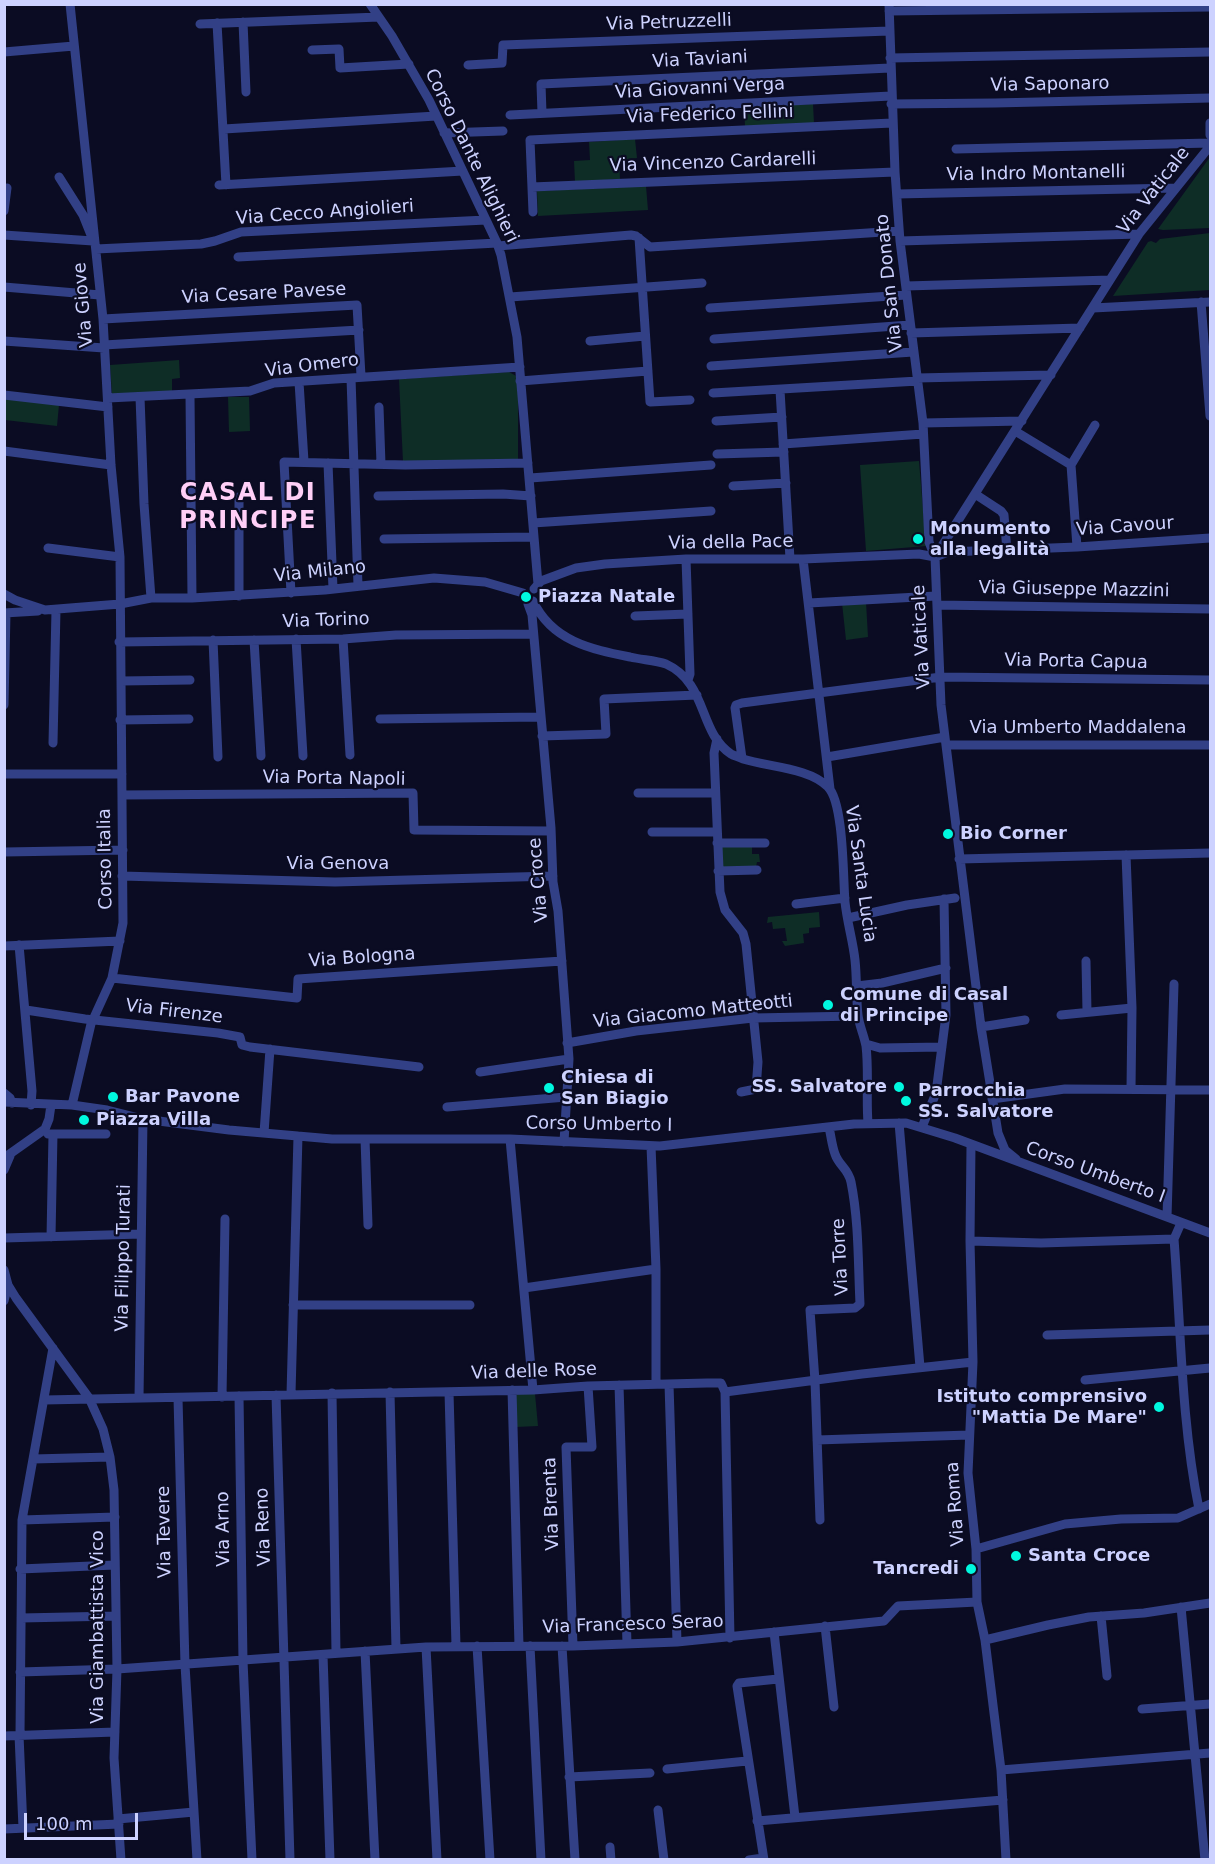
<!DOCTYPE html>
<html>
<head>
<meta charset="utf-8">
<style>
	body { margin:0 }
	#map { position:relative; width:1215px; height:1864px; overflow:hidden; background:#0b0c23; font-family:"DejaVu Sans",sans-serif }
	canvas { display:block }
	.frame { position:absolute; inset:0; border:6px solid #cdd2ff; pointer-events:none }
	.scale { position:absolute; left:24px; top:1813px; width:114px; height:27px; box-sizing:border-box; border:3px solid #cdd2ff; border-top:0; padding-left:8px; font-size:18px; line-height:21px; white-space:nowrap; color:#cdd2ff; -webkit-text-stroke:4px #0b0c23; paint-order:stroke }
</style>
</head>
<body>
<div id="map">
<canvas width="1215" height="1864"></canvas>
<div class="frame"></div>
<div class="scale">100 m</div>
</div>
<script>
const context = document.querySelector('canvas').getContext('2d');
context.lineJoin = 'round';
function fill(path, color) { context.fillStyle = color; context.fill(path, 'evenodd'); }
function stroke(path, color, width, dash) { context.strokeStyle = color; context.lineWidth = width; context.lineCap = dash ? 'butt' : 'round'; context.setLineDash(dash || []); context.stroke(path); }
function drawText(font, color, halo, rows, align = 'center') {
  context.font = font + ' "DejaVu Sans",sans-serif'; context.lineWidth = 4.5; context.setLineDash([]); context.textBaseline = 'middle'; context.strokeStyle = halo; context.fillStyle = color; for (const [text, x, y, turn = 0] of rows) {
    context.save(); context.translate(x, y); context.rotate((+turn || 0) * Math.PI / 180); context.textAlign = isNaN(turn) ? turn : align; if (halo) context.strokeText(text, 0, 0); context.fillText(text, 0, 0); context.restore();
  }
}
const green = new Path2D(`
	M813,104l1,19 -69,3 -1,-19z
	M635,139l2,19 -18,2 1,19 -45,3 -1,-21 16,-1 -1,-18z
	M1210,157v71l-47,2 -5,-1z
	M646,186l2,24 -110,6 -1,-25z
	M1210,233v57l-97,6 35,-54 3,-1 5,2 4,-4z
	M179,360l1,18 -8,1v14l-60,1 -2,-29z
	M509,372l9,5v82l-115,3 -4,-83z
	M5,397l54,8 -2,21 -52,-6z
	M228,397h21l1,34 -21,1z
	M919,461l7,85 -60,5 -6,-86z
	M866,602l2,35 -22,3 -4,-37z
	M721,846h31v8h7l1,8h-3l-1,5h-33z
	M819,912l1,15 -11,1v5l-6,1 1,9 -19,3 -3,-5h5l-2,-13 -12,1 -1,-7 -5,1 1,-6z
	M517,1394h18l3,32 -22,1 -1,-30z`);
const minor = new Path2D(`
	M70,4l33,315 8,146 9,92 3,366 -11,55 -21,46 -19,81
	M370,4l22,32 37,64 68,143 4,12 16,82 21,247
	M889,4l6,168 5,69 23,182 6,119 6,15
	M889,11l321,-4
	M243,22l3,70
	M217,23l9,162
	M200,24l179,-7
	M312,50l27,-1 1,19 69,-4
	M4,52l70,-6
	M890,58l320,-6
	M468,65l34,-2 1,-18 386,-14
	M891,104l104,-1 215,-5
	M542,113l-1,-29 349,-16
	M510,115l381,-19
	M1210,123v12
	M224,129l212,-13
	M444,133l59,-2
	M956,149l254,-6
	M59,177l24,38 8,20
	M219,185l244,-14
	M532,187l363,-15
	M897,194l279,-6
	M4,211l3,-23
	M533,212l-3,-72 362,-17
	M4,235l89,6
	M639,238l11,164 40,-2
	M900,241l239,-7
	M498,246l133,-11 5,1 14,11 249,-16
	M96,249l105,-5 14,-3 26,-9 245,-12
	M238,257l259,-14
	M906,286l204,-6
	M4,287l96,8
	M510,297l192,-14
	M1201,302l9,114
	M710,308l196,-13
	M1093,308l117,-6
	M103,319l254,-14 4,71
	M911,333l169,-5
	M714,339l196,-14
	M4,341l100,7
	M590,341l55,-5
	M104,345l255,-15
	M711,366l202,-14
	M351,378l7,208
	M917,378l134,-3
	M520,381l128,-10
	M299,382l5,79
	M780,390l10,169
	M713,393l205,-12
	M4,395l104,12
	M190,395l2,203
	M140,397l4,107 7,94
	M108,398l142,-7 24,-8 246,-16
	M379,407l2,57
	M716,421l66,-4
	M923,423l99,-2
	M1015,431l56,34
	M783,444l140,-10
	M4,451l107,14
	M717,454l67,-2
	M328,463l5,126
	M530,478l181,-13
	M733,486l53,-3
	M975,494l26,17 3,4 3,36
	M378,496l125,-2 28,2
	M239,497v99
	M533,523l178,-12
	M384,539l150,-2
	M1077,547l-6,-82 24,-40
	M48,548l72,9
	M686,559l4,115 -2,6
	M803,559l27,230
	M534,589l7,-8 35,-13 29,-4 81,-5h117l116,-5 16,3 13,-5 129,-5 133,-9
	M291,593l-7,-131 121,3 123,-2
	M4,594l11,6 30,10 75,-6 31,-6h41l133,-8 109,-12 51,4 38,11
	M533,601c19,40 57,48 97,56 12,3 25,3 36,7 42,19 32,68 65,90 3,2 9,3 12,5 26,8 67,9 85,28 16,16 15,91 17,115 2,20 8,39 10,58 2,18 1,37 3,55 1,10 6,20 8,31 3,25 0,51 2,77
	M809,603l127,-7
	M528,604l4,11 19,213 2,54 5,29 11,148 -5,83
	M937,605l273,4
	M4,613l34,-2
	M635,616l53,-2
	M296,639l7,117
	M343,639l7,116
	M213,640l5,117
	M254,640l7,116
	M119,642l224,-3 53,-4 137,-1
	M121,681l69,-1
	M4,705l2,-92
	M380,719l160,-2
	M120,720l69,-1
	M542,736l64,-2 -2,-35 93,-4
	M717,739l-3,14 6,139 5,18 18,23 3,11 12,118 -2,27 -15,3
	M53,743l3,-133
	M946,745h264
	M827,757l118,-20
	M742,758l-7,-50 1,-3 6,-2 199,-26 269,3
	M4,774h118
	M638,793h77
	M122,795l291,-2 1,37 136,1
	M652,832h65
	M717,843h48
	M4,852l119,-2
	M1126,855l6,153 -1,81
	M959,859l251,-6
	M718,871l39,-1
	M122,876l213,6 218,-6
	M796,904l49,-6
	M848,918l59,-13 48,-7
	M19,945l13,146 -1,14
	M4,946l116,-5
	M1086,961l1,51
	M112,978l185,20 1,-19 264,-18
	M857,986l25,-3 64,-15
	M26,1010l59,9 133,14 22,4 2,8 8,2 169,20
	M1061,1015l71,-7
	M981,1027l44,-7
	M567,1043l69,-12 117,-13 105,-2
	M866,1044l14,4 62,-1
	M480,1072l89,-13
	M4,1093l6,5 2,5
	M992,1099l73,-10 145,1
	M4,1102l68,3 35,5 36,9 86,11 103,9h178l150,7 194,-22 52,-1 49,15 255,95
	M447,1107l119,-10
	M899,1123l21,244
	M922,1127l14,-34 10,-78 -2,-116
	M264,1133l6,-84
	M48,1134h58
	M365,1139l3,86
	M510,1139l23,251
	M971,1145l-1,96 3,121 -5,111 8,76 1,53 8,38 16,130 5,90
	M651,1146l5,123v115
	M4,1158l41,-29 4,-10 2,-14
	M1016,1159l-11,-9 -7,-17 -17,-106 -40,-322 -6,-148 204,-323 71,-88
	M4,1170l6,-14
	M1167,1217l7,-233
	M1181,1223l-7,16c7,90 7,181 25,270
	M51,1237l2,-103
	M4,1238l137,-4
	M970,1241l71,2 133,-4
	M4,1270l4,15 8,13 73,100 14,31 7,28 4,33 3,179 -3,89 7,102
	M524,1288l132,-19
	M4,1301l4,-16
	M293,1305h177
	M1047,1335l163,-5
	M1085,1380l125,-12
	M669,1384l8,258
	M619,1385l8,259
	M512,1390l7,256
	M390,1392l6,257
	M449,1392l7,254
	M725,1392l5,246
	M332,1393l4,260
	M291,1394l7,-258
	M276,1395l14,465
	M239,1396l4,265 9,199
	M222,1397l3,-178
	M139,1398l4,-279
	M178,1398l7,267 12,195
	M44,1400l489,-10 55,-4 119,-3h14l4,9 137,-18 111,-12
	M817,1440l152,-5
	M33,1459l77,-2
	M22,1520l93,-3
	M820,1520l-5,-139 -5,-71 45,-2 5,-4c-2,-40 -1,-82 -9,-122 -3,-14 -12,-16 -16,-28 -3,-8 -4,-18 -6,-27
	M976,1549l89,-25 56,-5 57,-1 32,-14
	M20,1569l95,-4
	M1181,1607l24,253
	M1101,1616l6,60
	M21,1618l95,-2
	M825,1626l9,81
	M774,1632l21,185
	M985,1640l63,-15 41,-8 55,-4 66,-10
	M477,1646l13,214
	M530,1646l11,214
	M562,1646l13,214
	M573,1646l-7,-199h26l-4,-61
	M426,1647l11,213
	M365,1651l10,209
	M323,1655l7,205
	M20,1672l97,-3 309,-22 147,-1 104,-4 207,-21 14,-15 79,-4
	M1142,1709l68,-5
	M19,1735l4,93
	M20,1735l2,-215 31,-172
	M4,1736l111,-4
	M667,1769l80,-8
	M1001,1770l209,-17
	M569,1777l81,-4
	M658,1810l6,50
	M118,1819l76,-7
	M757,1821l246,-21
	M4,1829l115,-5
	M610,1847l1,13
	M749,1860l14,-2
	M764,1860l-27,-174 2,-3 39,-4`);
const markers = [
	[918,539,6,"#00f8df"],
	[526,597,6,"#00f8df"],
	[948,834,6,"#00f8df"],
	[828,1005,6,"#00f8df"],
	[899,1087,6,"#00f8df"],
	[549,1088,6,"#00f8df"],
	[113,1097,6,"#00f8df"],
	[906,1101,6,"#00f8df"],
	[84,1120,6,"#00f8df"],
	[1159,1407,6,"#00f8df"],
	[1016,1556,6,"#00f8df"],
	[971,1569,6,"#00f8df"]
];
const streetNames = [
	["Via Petruzzelli",669,23,-2],
	["Via Taviani",700,60,-3],
	["Via Saponaro",1050,85,-1],
	["Via Giovanni Verga",700,89,-3],
	["Via Federico Fellini",710,115,-2],
	["Corso Dante Alighieri",471,156,64],
	["Via Vincenzo Cardarelli",713,163,-2],
	["Via Indro Montanelli",1036,174,-1],
	["Via Vaticale",1154,191,-52],
	["Via Cecco Angiolieri",325,213,-4],
	["Via San Donato",890,283,-96],
	["Via Cesare Pavese",264,294,-3],
	["Via Giove",84,305,-95],
	["Via Omero",312,366,-7],
	["Via Cavour",1125,527,-4],
	["Via della Pace",731,543,-1],
	["Via Milano",320,572,-6],
	["Via Giuseppe Mazzini",1074,590,1],
	["Via Torino",326,621,-2],
	["Via Vaticale",922,637,-93],
	["Via Porta Capua",1076,662,1],
	["Via Umberto Maddalena",1078,728],
	["Via Porta Napoli",334,779,1],
	["Corso Italia",106,859,-91],
	["Via Genova",338,864],
	["Via Santa Lucia",860,874,82],
	["Via Croce",539,880,-95],
	["Via Bologna",362,958,-4],
	["Via Firenze",174,1012,7],
	["Via Giacomo Matteotti",693,1012,-6],
	["Corso Umberto I",599,1125,1],
	["Corso Umberto I",1095,1173,20],
	["Via Torre",841,1257,-93],
	["Via Filippo Turati",124,1258,-89],
	["Via delle Rose",534,1372,-2],
	["Via Brenta",552,1504,-92],
	["Via Roma",956,1504,-94],
	["Via Reno",264,1527,-92],
	["Via Arno",224,1529,-91],
	["Via Tevere",165,1532,-91],
	["Via Francesco Serao",633,1625,-2],
	["Via Giambattista Vico",98,1627,-90]
];
const poiNames = [
	["Monumento",930,529],
	["alla legalità",930,550],
	["Piazza Natale",538,597],
	["Bio Corner",960,834],
	["Comune di Casal",840,995],
	["di Principe",840,1016],
	["Chiesa di",561,1078],
	["San Biagio",561,1099],
	["SS. Salvatore",887,1087,"right"],
	["Parrocchia",918,1091],
	["SS. Salvatore",918,1112],
	["Bar Pavone",125,1097],
	["Piazza Villa",96,1120],
	["Istituto comprensivo",1147,1397,"right"],
	["\"Mattia De Mare\"",1147,1418,"right"],
	["Santa Croce",1028,1556],
	["Tancredi",959,1569,"right"]
];
const districtNames = [
	["CASAL DI",248,494],
	["PRINCIPE",248,522]
];
fill(green, '#0e2d26');
stroke(minor, '#324086', 9);
for (const [x, y, r, color] of markers) { const dot = new Path2D(); dot.arc(x, y, r, 0, 2 * Math.PI); context.fillStyle = color; context.fill(dot); stroke(dot, '#0b0c23', 2); }
drawText('18px', '#cdd2ff', '#0b0c23', streetNames);
drawText('bold 18px', '#cdd2ff', '#0b0c23', poiNames, 'left');
context.letterSpacing = '1.5px';
drawText('bold 24px', '#ffcff7', '#0b0c23', districtNames);
context.letterSpacing = '0px';
</script>
</body>
</html>
